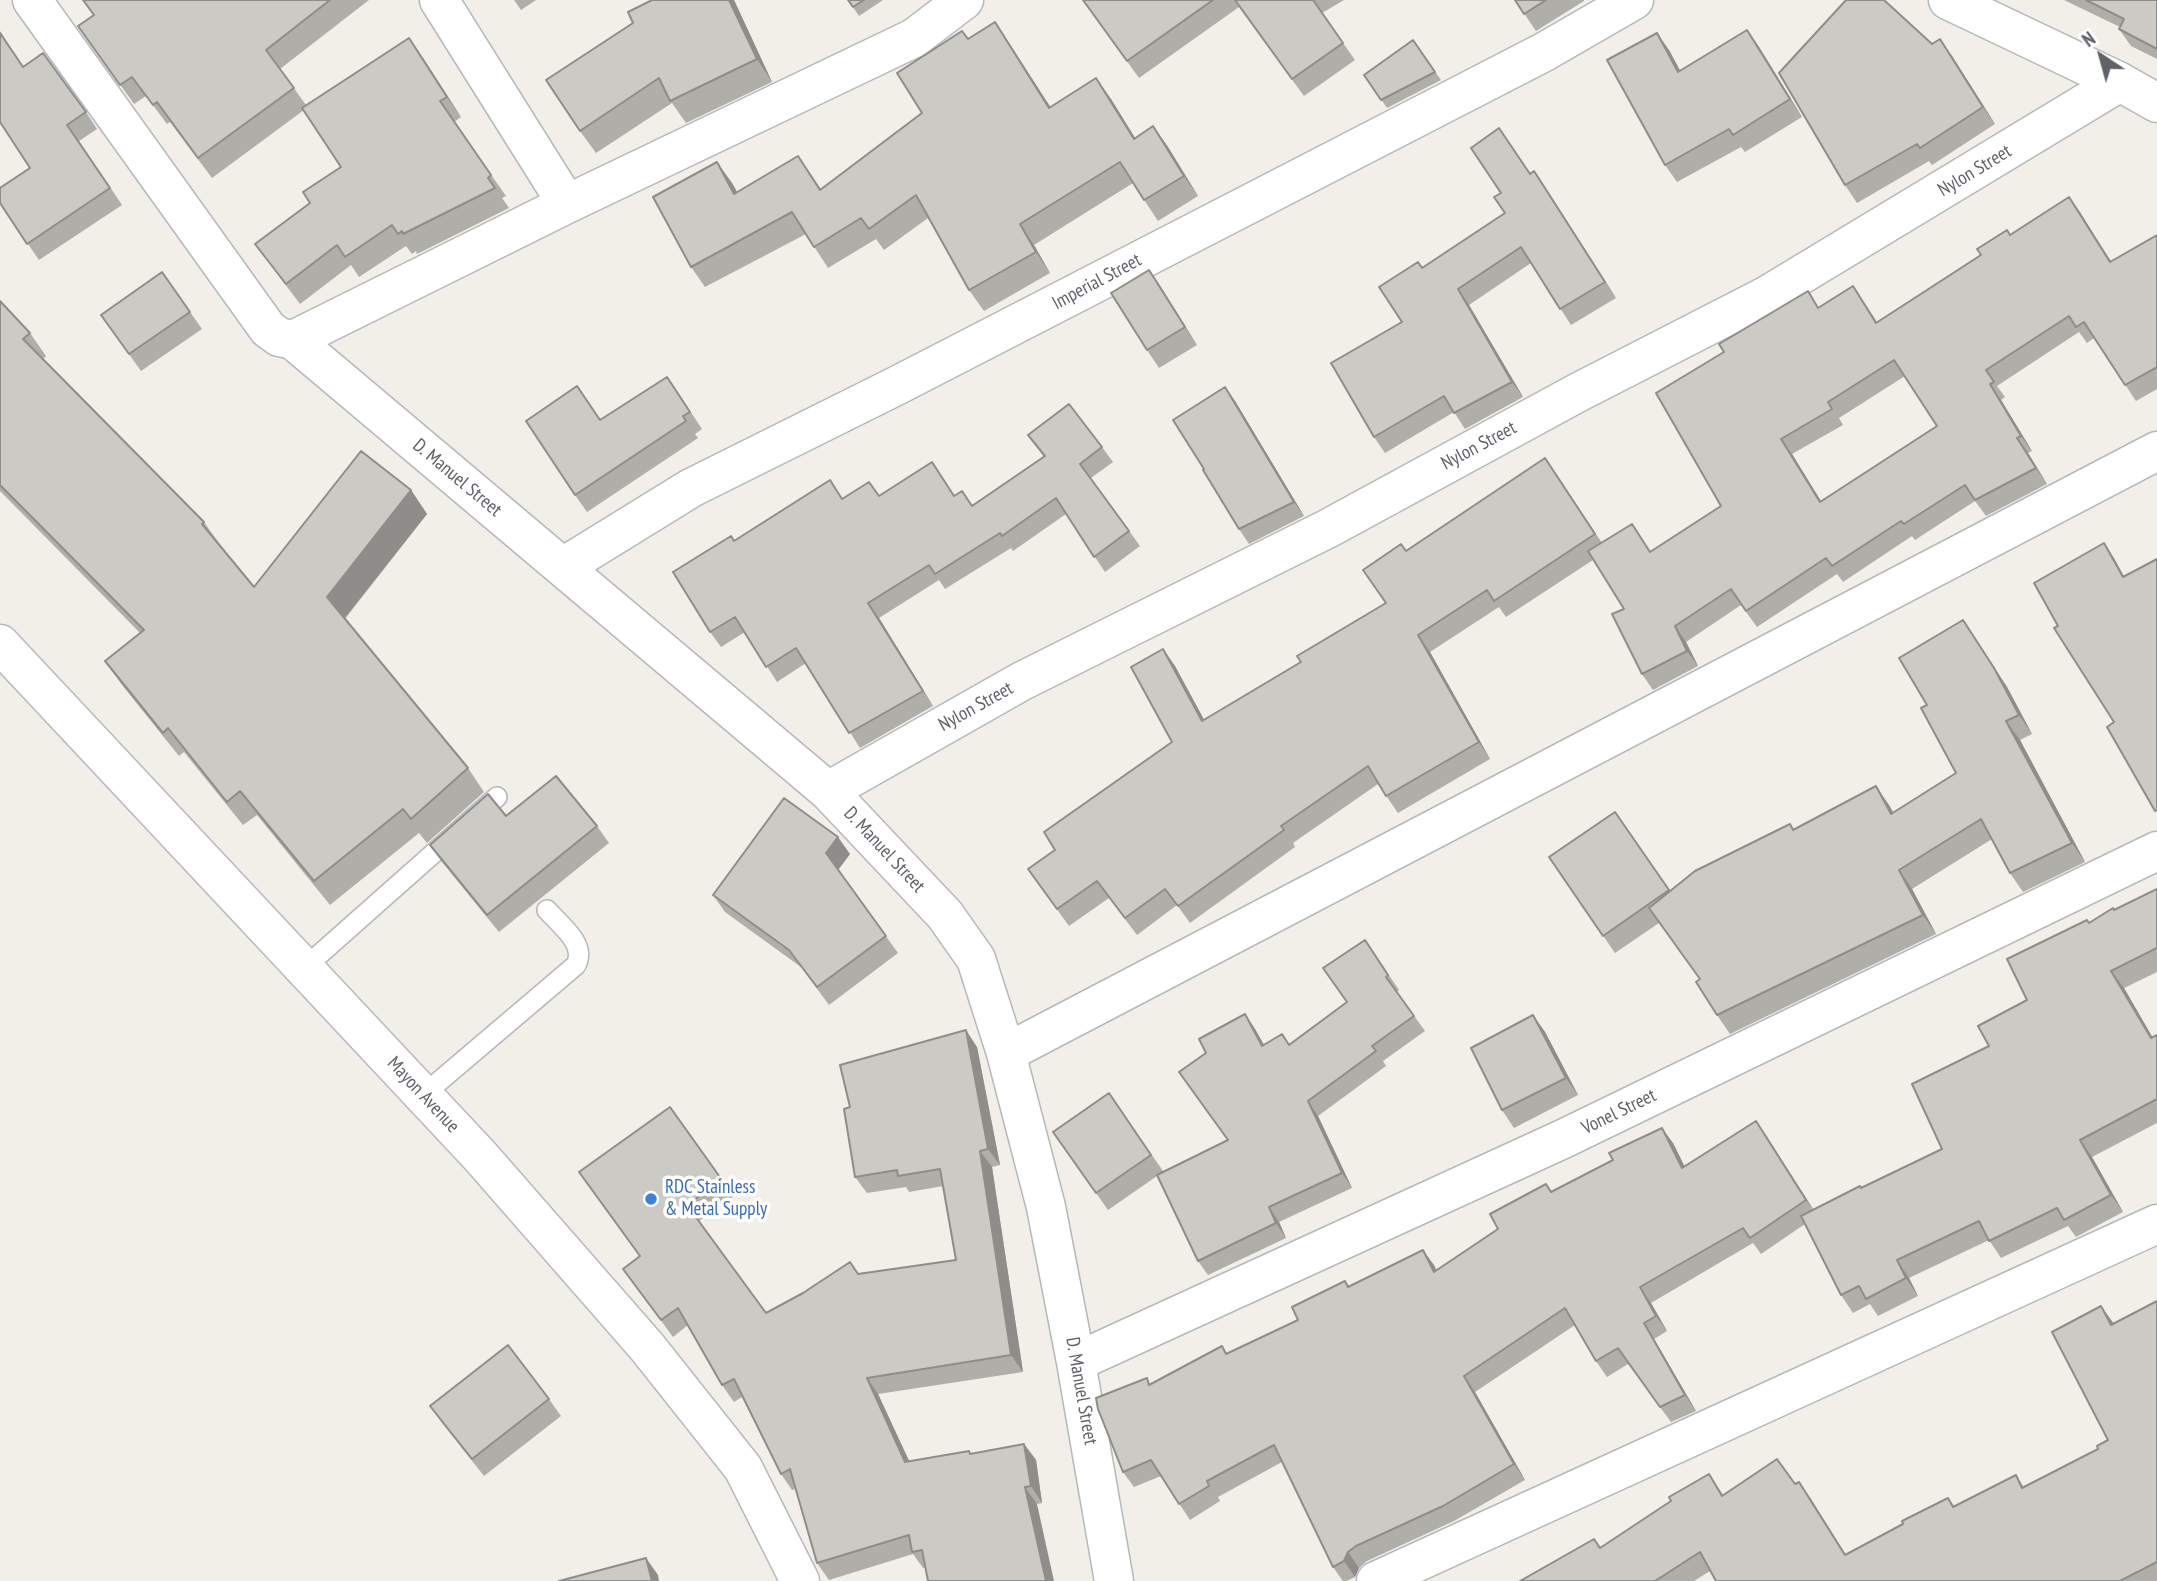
<!DOCTYPE html>
<html>
<head>
<meta charset="utf-8">
<style>
	body { margin:0 }
	#map { position:relative; width:2157px; height:1581px; overflow:hidden; background:#f1efe8; font-family:"PT Sans Narrow",sans-serif }
	canvas { display:block }
	.north { position:absolute; left:2066px; top:21px; width:70px; height:70px; -webkit-text-stroke:5px #fff; paint-order:stroke; rotate:324deg; font-size:19px; font-weight:700; line-height:28px; text-align:center; color:#5f6368 }
	.north::after { content:''; display:block; margin:auto; width:24px; height:32px; background:#5f6368; clip-path:polygon(50% 0,100% 100%,50% 72%,0 100%) }
</style>
</head>
<body>
<div id="map">
<canvas width="2157" height="1581"></canvas>
<div class="north">N</div>
</div>
<script>
const context = document.querySelector('canvas').getContext('2d');
context.lineJoin = 'round';
function stroke(path, color, width, dash) { context.strokeStyle = color; context.lineWidth = width; context.lineCap = dash ? 'butt' : 'round'; context.setLineDash(dash || []); context.stroke(path); }
function fill(path, color) { context.fillStyle = color; context.fill(path, 'evenodd'); }
function drawText(font, color, halo, rows, align = 'center') {
  context.font = font + ' "PT Sans Narrow",sans-serif'; context.lineWidth = 7; context.setLineDash([]); context.textBaseline = 'middle'; context.strokeStyle = halo; context.fillStyle = color; for (const [text, x, y, turn = 0] of rows) {
    context.save(); context.translate(x, y); context.rotate((+turn || 0) * Math.PI / 180); context.textAlign = isNaN(turn) ? turn : align; if (halo) context.strokeText(text, 0, 0); context.fillText(text, 0, 0); context.restore();
  }
}
const service = new Path2D(`
	M303,969l194,-172
	M423,1095l153,-130c11,-21 -16,-40 -29,-55`);
const minor = new Path2D(`
	M32,0l236,329 11,8 14,3 274,-136 347,-166 50,-38
	M439,0l128,204
	M1948,0l172,82 37,21
	M293,340l535,451 117,124 31,44 30,94 40,154 30,155 38,219
	M563,567l128,-79 207,-103 646,-333 90,-52
	M828,791l194,-110 307,-153 248,-135 189,-97 354,-214
	M1006,1053l1151,-602
	M1076,1362l487,-223 594,-288
	M1376,1581l781,-357`);
const secondary = new Path2D(`
	M0,644l480,512 167,191 96,121 57,113`);
const wall = new Path2D(`
	M83,0h286l-89,69 26,36 117,-47 38,59 -7,5 52,74 -4,2 7,10 -92,46 -1,-3 -4,3 -6,-8 -47,31 -8,-12 -51,39 -45,-60 55,-41 31,-36 -37,-57 -92,68 -42,-56 -3,2 -21,-28 -12,8 -56,-78 16,-11z
	M514,0h22l-15,10z
	M652,0h82l38,82 -86,41 -14,-20 -76,50 -16,-22 53,-108z
	M848,0h35l-24,16z
	M1083,0h261l-22,13 33,47 -51,36 -65,-89 -100,71z
	M1515,0h69v1l-48,30z
	M2064,0h93v59l-26,-13 -12,-17 1,-2z
	M1747,30l12,17 43,70 -57,35 -4,-5 -64,35 -12,-17 4,-115 11,21z
	M0,31l23,36 63,45 11,17 -18,12 43,64 -83,55 -39,-57 30,-35 -30,-46z
	M968,39l41,4 41,64 61,-8 24,39 18,-12 15,21 30,49 -40,25 -25,-38 -99,62 16,28 -66,38 -15,-21 -41,-72 -44,32 -8,-11 -48,29 -22,-34 -101,53 -14,-20 41,-84 5,9 75,-16 9,13 101,-76z
	M1413,40l28,40 -54,28 -23,-33z
	M1932,44l20,12 43,68 -63,41 -3,-4 -72,42 -12,-18z
	M1530,173l15,14 71,111 -45,27 -40,-62 -62,42 54,92 -58,32 -11,-17 -69,41 -11,-16 28,-115 103,-109z
	M2069,197l42,64 46,-26v154l-21,12 -42,-63 -7,5 -8,-11 -82,54 8,11 -4,3 31,51 -4,2 19,31 -61,32 -11,-15 -60,39 -3,-4 -69,46 -6,-8 -80,53 -16,-22 -55,37 12,24 -45,24 -11,-16 -18,-65 -31,-49 -87,57 -7,-10 -69,45 60,107 -92,54 -20,-29 -85,59 2,4 -105,76 -13,-18 -40,30 -28,-37 -40,28 -41,-57 27,-19 117,-108 -9,-93 12,17 29,54 97,-58 85,-59 20,-52 151,-76 45,68 49,9 70,-46 98,-199 45,-5 13,20zM1905,376l32,50 -116,75 -29,-47 51,-29 -4,-7z
	M1149,270l48,75 -38,23 -12,-18z
	M162,272l40,57 -61,42 -40,-56z
	M0,301l30,32 16,23 -3,3 161,163 17,24 33,41 157,-97 16,24 -82,105 123,149 16,24 -57,51 -8,-10 -89,72 -73,-90 -14,10 -59,-73 -5,4 -57,-71 -17,-24 35,-28 -140,-142z
	M1225,387l10,14 69,115 -55,28 -10,-15 -35,-60z
	M679,394l23,35 -7,5 3,4 -111,74 -12,-17 25,-75z
	M1028,435l74,12 11,15 -22,16 49,68 -35,26 -39,-58 -53,37 -2,-3 -66,41 -6,-9 -60,38 54,88 -73,42 -54,-85 -29,19 -32,-50 -24,15 -11,-15 25,-91 108,-43 36,-2 76,-1 17,10 72,-48z
	M1976,639l31,48 25,47 -12,6 65,122 -62,30 -13,-19 -18,-34 -80,50 24,45 -206,100 -13,-19 -17,-36 -41,-56 -44,30 -66,-96 121,34 124,-62 95,-24 4,7 63,-39 -29,-68z
	M506,816l91,10 12,17 -110,89 -57,-70 -12,-17z
	M850,854l-12,16 60,83 -69,52 -28,-38 -76,-55 -12,-17z
	M2157,889v83l-33,16 28,49 5,-2v88l-65,34 31,55 -47,25 -8,-11 -67,32 -12,-18 -80,38 9,18 -40,20 -8,-12 -17,9 -12,-18 -36,-71 -44,30 -8,-11 -102,60 16,28 -13,8 42,72 -25,11 -43,-58 -21,13 -11,-16 -21,-36 -100,67 50,88 -71,41 -87,40 -8,7 -4,9 -9,4h-3l-10,-14 -51,-105 -64,35 2,4 -30,19 -29,-44 -27,11 -11,-15 28,-88 71,-38 5,8 71,-34 47,-39 4,5 74,-36 13,20 116,-78 121,-49 12,24 82,-30 46,73 49,-22 80,-39 47,-103 100,-123z
	M1365,940l34,50 -2,2 28,39 -42,30 3,5 -68,50 34,72 -73,34 7,16 -78,37 -10,-14 -41,-85 -49,34 -55,-78 56,-39 54,78 65,-31 -22,-87 39,-39 10,15 9,16 25,-1 58,-42z
	M1533,1015l12,17 33,63 -64,33 -12,-18z
	M977,1047l23,118 -8,2 31,205 -145,22 31,67 63,-7 52,-10 12,16 6,43 -5,1 -111,64h-3l-10,-14 -84,26 -12,-17 -22,-74 -3,1 -11,-16 -39,-77 -8,5 -12,-17 -34,-60 -15,12 -38,-52 35,-178 64,89 -35,25 67,92 92,-39 98,-14 -13,-74 -34,6 -3,-5 -39,6 -12,-16 -5,-70z
	M2157,1301v280h-441l-6,-10 -16,10h-174l203,-86 72,-11 4,-2 47,73 102,-57 6,8 62,-31 8,12 74,-38 10,-9 -7,-134 12,17z
	M549,1399l12,17 -77,60 -42,-53 -12,-17z`);
const shadedWall = new Path2D(`
	M729,0h5l38,82 -15,-23z
	M995,22l14,21 55,85 -15,-20z
	M1747,30l12,17 43,70 -12,-18z
	M1657,33l12,17 21,39 -12,-17z
	M409,38l14,20 38,59 -14,-20z
	M1940,39l12,17 43,68 -12,-17z
	M1096,78l15,21 37,60 -14,-20z
	M1153,126l15,21 30,49 -14,-20z
	M798,156l14,20 22,35 -14,-21z
	M717,162l15,21 17,31 -15,-20z
	M1534,171l11,16 71,111 -11,-16z
	M2069,197l11,15 41,66 -11,-16z
	M1020,224l14,21 16,28 -14,-21z
	M1149,270l12,17 36,58 -12,-18z
	M1458,289l11,16 54,92 -11,-15z
	M1990,384l11,16 31,51 -11,-15z
	M1225,387l10,14 69,115 -10,-14z
	M2017,438l11,15 19,31 -11,-16z
	M1781,439l11,15 39,64 -11,-16z
	M411,490l16,24 -84,106 -16,-23z
	M2104,543l10,15 19,35 -10,-16z
	M868,603l11,15 54,88 -10,-15z
	M1963,620l44,67 25,47 -13,-19z
	M1675,626l11,16 12,24 -11,-15z
	M1418,635l12,17 60,107 -11,-17z
	M1163,649l12,17 39,72 -12,-17z
	M2006,721l14,19 65,122 -13,-19z
	M1876,786l13,19 15,27 -13,-18z
	M838,837l12,17 -12,16 -12,-17z
	M1899,870l13,19 24,45 -13,-19z
	M2111,971l13,17 33,57 -6,-7z
	M1245,1014l10,15 18,32 -11,-15z
	M1533,1015l12,17 33,63 -12,-17z
	M966,1030l11,17 23,118 -12,-16z
	M1308,1101l10,15 34,72 -10,-15z
	M1756,1121l11,16 50,78 -11,-15z
	M1662,1128l11,15 20,41 -11,-16z
	M2080,1140l12,17 31,55 -12,-17z
	M980,1151l12,16 31,205 -12,-17z
	M1269,1207l10,15 7,16 -10,-15z
	M1423,1250l11,15 11,22 -11,-15z
	M1897,1260l12,18 9,18 -12,-18z
	M1640,1287l11,16 16,28 -11,-15z
	M2101,1306l13,18 -3,1z
	M1644,1323l10,16 42,72 -11,-16z
	M1464,1376l11,16 50,88 -11,-16z
	M867,1378l11,16 39,84 -12,-16z
	M1024,1444l12,16 6,43 -11,-17z
	M1709,1474l12,18 13,22 -12,-18z
	M1799,1482l12,17 46,74 -12,-18z
	M1025,1487l12,17 17,77h-8z
	M1348,1552l11,16 -4,9 -11,-16z
	M646,1558l12,17 1,6h-7z`);
const building = new Path2D(`
	M83,0h247l-64,50 28,38 -96,70 -41,-56 -4,3 -21,-28 -12,8 -42,-59 16,-11z
	M652,0h77l28,59 -87,42 -11,-23 -79,53 -34,-51 87,-57 -5,-11z
	M848,0h16l-11,7z
	M1083,0h130l-86,61z
	M1235,0h78l30,43 -51,36z
	M1515,0h31l-22,14z
	M1846,0h38l48,44 8,-5 43,68 -63,41 -3,-4 -72,41 -66,-112z
	M2086,0h71v49l-38,-20 5,-10z
	M995,22l54,86 47,-30 38,61 19,-13 31,50 -40,24 -24,-38 -100,62 16,28 -67,38 -53,-95 -47,34 -8,-11 -47,29 -22,-35 -101,55 -38,-70 64,-35 17,32 64,-38 22,34 102,-77 -25,-40 65,-42 6,8z
	M1747,30l43,69 -57,36 -4,-6 -64,36 -58,-105 50,-27 21,39z
	M0,33l23,34 20,-14 43,59 -19,13 43,63 -83,56 -27,-41v-15l30,-20 -30,-46z
	M409,38l38,59 -7,4 51,74 -3,3 7,10 -92,46 -1,-3 -4,3 -6,-9 -47,32 -8,-12 -51,39 -31,-40 55,-41 -7,-11 38,-25 -39,-59z
	M1413,40l22,32 -54,28 -17,-25z
	M1499,128l31,46 4,-3 71,111 -45,27 -39,-62 -63,42 54,93 -58,31 -10,-17 -70,41 -43,-74 71,-41 -23,-35 39,-25 4,6 83,-55 -11,-16 7,-4 -30,-45z
	M2069,197l41,65 47,-27v132l-32,18 -41,-63 -8,5 -7,-11 -83,54 8,12 -4,2 31,52 -4,2 19,30 -61,32 -10,-15 -61,39 -3,-3 -69,45 -6,-8 -80,53 -15,-22 -56,37 12,25 -45,23 -30,-60 12,-5 -36,-58 44,-27 18,28 71,-46 -65,-113 68,-41 -5,-8 89,-53 10,17 35,-22 23,37 105,-68 -4,-6 30,-19 3,5zM1894,360l43,66 -117,76 -39,-63 51,-30 -4,-7z
	M1149,270l36,57 -38,23 -36,-57z
	M162,272l28,40 -61,42 -28,-39z
	M0,301l30,32 -7,6 181,183 -2,2 52,63 107,-136 50,39 -84,107 141,171 -57,51 -8,-10 -89,72 -74,-90 -13,11 -59,-74 -5,5 -58,-72 39,-31 -144,-145z
	M667,377l23,35 -7,4 3,5 -111,74 -49,-74 51,-35 23,34z
	M1225,387l69,115 -55,27 -36,-59 1,-1 -31,-49z
	M1069,404l33,43 -22,17 49,67 -35,26 -38,-59 -54,38 -2,-3 -65,41 -6,-9 -61,38 55,88 -74,42 -53,-85 -30,19 -31,-50 -25,15 -37,-60 58,-36 3,5 96,-61 12,19 27,-17 10,14 53,-34 22,34 8,-5 10,15 73,-50 -17,-21z
	M1545,458l50,76 -101,67 -7,-11 -69,45 61,107 -93,54 -18,-30 -87,60 3,4 -106,76 -13,-17 -40,29 -28,-37 -40,28 -29,-40 27,-19 -11,-18 128,-90 -41,-75 32,-18 39,72 99,-59 -4,-6 89,-53 -23,-33 38,-26 5,7z
	M2104,543l19,34 34,-18v251l-2,1 -48,-84 7,-5 -60,-94 4,-2 -24,-43z
	M1963,620l31,48 25,47 -13,6 66,122 -62,30 -29,-54 -82,51 24,45 -206,100 -21,-33 4,-3 -51,-71 46,-37 95,-47 3,6 83,-44 15,28 65,-41 -35,-65 6,-3 -28,-47z
	M556,776l41,50 -110,89 -57,-70 58,-51 18,22z
	M784,798l54,39 -12,16 60,83 -69,51 -28,-37 -76,-55z
	M1615,812l54,78 -66,46 -54,-79z
	M2157,889v59l-46,23 40,67 6,-3v64l-77,41 31,55 -47,25 -7,-12 -68,33 -10,-20 -82,39 9,18 -40,21 -7,-13 -18,9 -40,-79 59,-30 1,2 81,-39 -30,-65 77,-38 -11,-20 49,-26 -20,-41 80,-39 2,3 24,-15 1,2z
	M1365,940l23,35 -2,2 28,39 -42,30 4,5 -68,50 34,72 -73,34 7,16 -78,38 -41,-86 71,-35 -49,-68 27,-19 -7,-14 46,-25 17,32 20,-12 7,11 58,-43 -24,-34z
	M1533,1015l33,63 -64,32 -31,-62z
	M966,1030l22,119 -8,2 31,204 -144,23 38,84 64,-11 1,3 54,-10 7,42 -6,1 21,94h-118l-6,-31 -10,2 -3,-17 -92,28 -27,-94 -9,5 -47,-95 -12,6 -44,-77 -17,12 -38,-51 17,-13 -61,-84 91,-65 52,73 -35,25 79,108 37,-20 47,-31 8,12 98,-14 -16,-91 -42,7 -1,-6 -42,7 -11,-68 6,-2 -10,-42z
	M1109,1093l42,62 -55,38 -43,-61z
	M1756,1121l50,79 -56,38 -7,-10 -103,59 16,29 -12,7 41,72 -25,12 -42,-59 -22,13 -31,-53 -101,68 50,88 -71,42 -87,40 -8,6 -4,9 -11,6 -59,-122 -67,36 2,5 -30,18 -28,-44 -28,12 -25,-63 -2,-11 51,-20 2,7 73,-39 4,8 72,-34 -6,-13 53,-26 3,6 75,-37 11,22 64,-43 -8,-15 56,-30 5,8 62,-32 -4,-7 53,-25 20,40z
	M2157,1301v261l-37,19h-404l-16,-29 -45,29h-135l74,-42 6,9 71,-47 -2,-4 40,-23 13,22 55,-37 18,25 4,-2 46,73 58,-31 -1,-3 46,-23 5,9 63,-32 6,13 76,-39 -1,-3 11,-6 -56,-108 49,-26 10,19z
	M508,1345l41,54 -77,60 -42,-53z
	M646,1558l6,23h-93z`);
const markers = [
	[651,1199,7,"#3f7fe0"]
];
const streetNames = [
	["Nylon Street",1975,171,-31],
	["Imperial Street",1097,282,-28],
	["Nylon Street",1479,446,-28],
	["D. Manuel Street",457,478,40],
	["Nylon Street",976,707,-29],
	["D. Manuel Street",884,850,47],
	["Mayon Avenue",423,1095,47],
	["Vonel Street",1619,1112,-26],
	["D. Manuel Street",1081,1391,80]
];
const shopNames = [
	["RDC Stainless",665,1188],
	["& Metal Supply",665,1210]
];
stroke(service, '#b5b8bc', 22);
stroke(minor, '#b5b8bc', 41);
stroke(secondary, '#b6babf', 41);
stroke(service, '#fff', 19);
stroke(minor, '#fff', 38);
stroke(secondary, '#fff', 38);
fill(wall, '#afaea9');
fill(shadedWall, '#8f8d8a');
fill(building, '#cccac5');
stroke(building, '#8f8d8a', 2);
for (const [x, y, r, color] of markers) { const dot = new Path2D(); dot.arc(x, y, r, 0, 2 * Math.PI); context.fillStyle = color; context.fill(dot); stroke(dot, '#fff', 2.5); }
drawText('19px', '#5f6368', '#fff', streetNames);
drawText('19px', '#366cbe', '#fff', shopNames, 'left');
</script>
</body>
</html>
